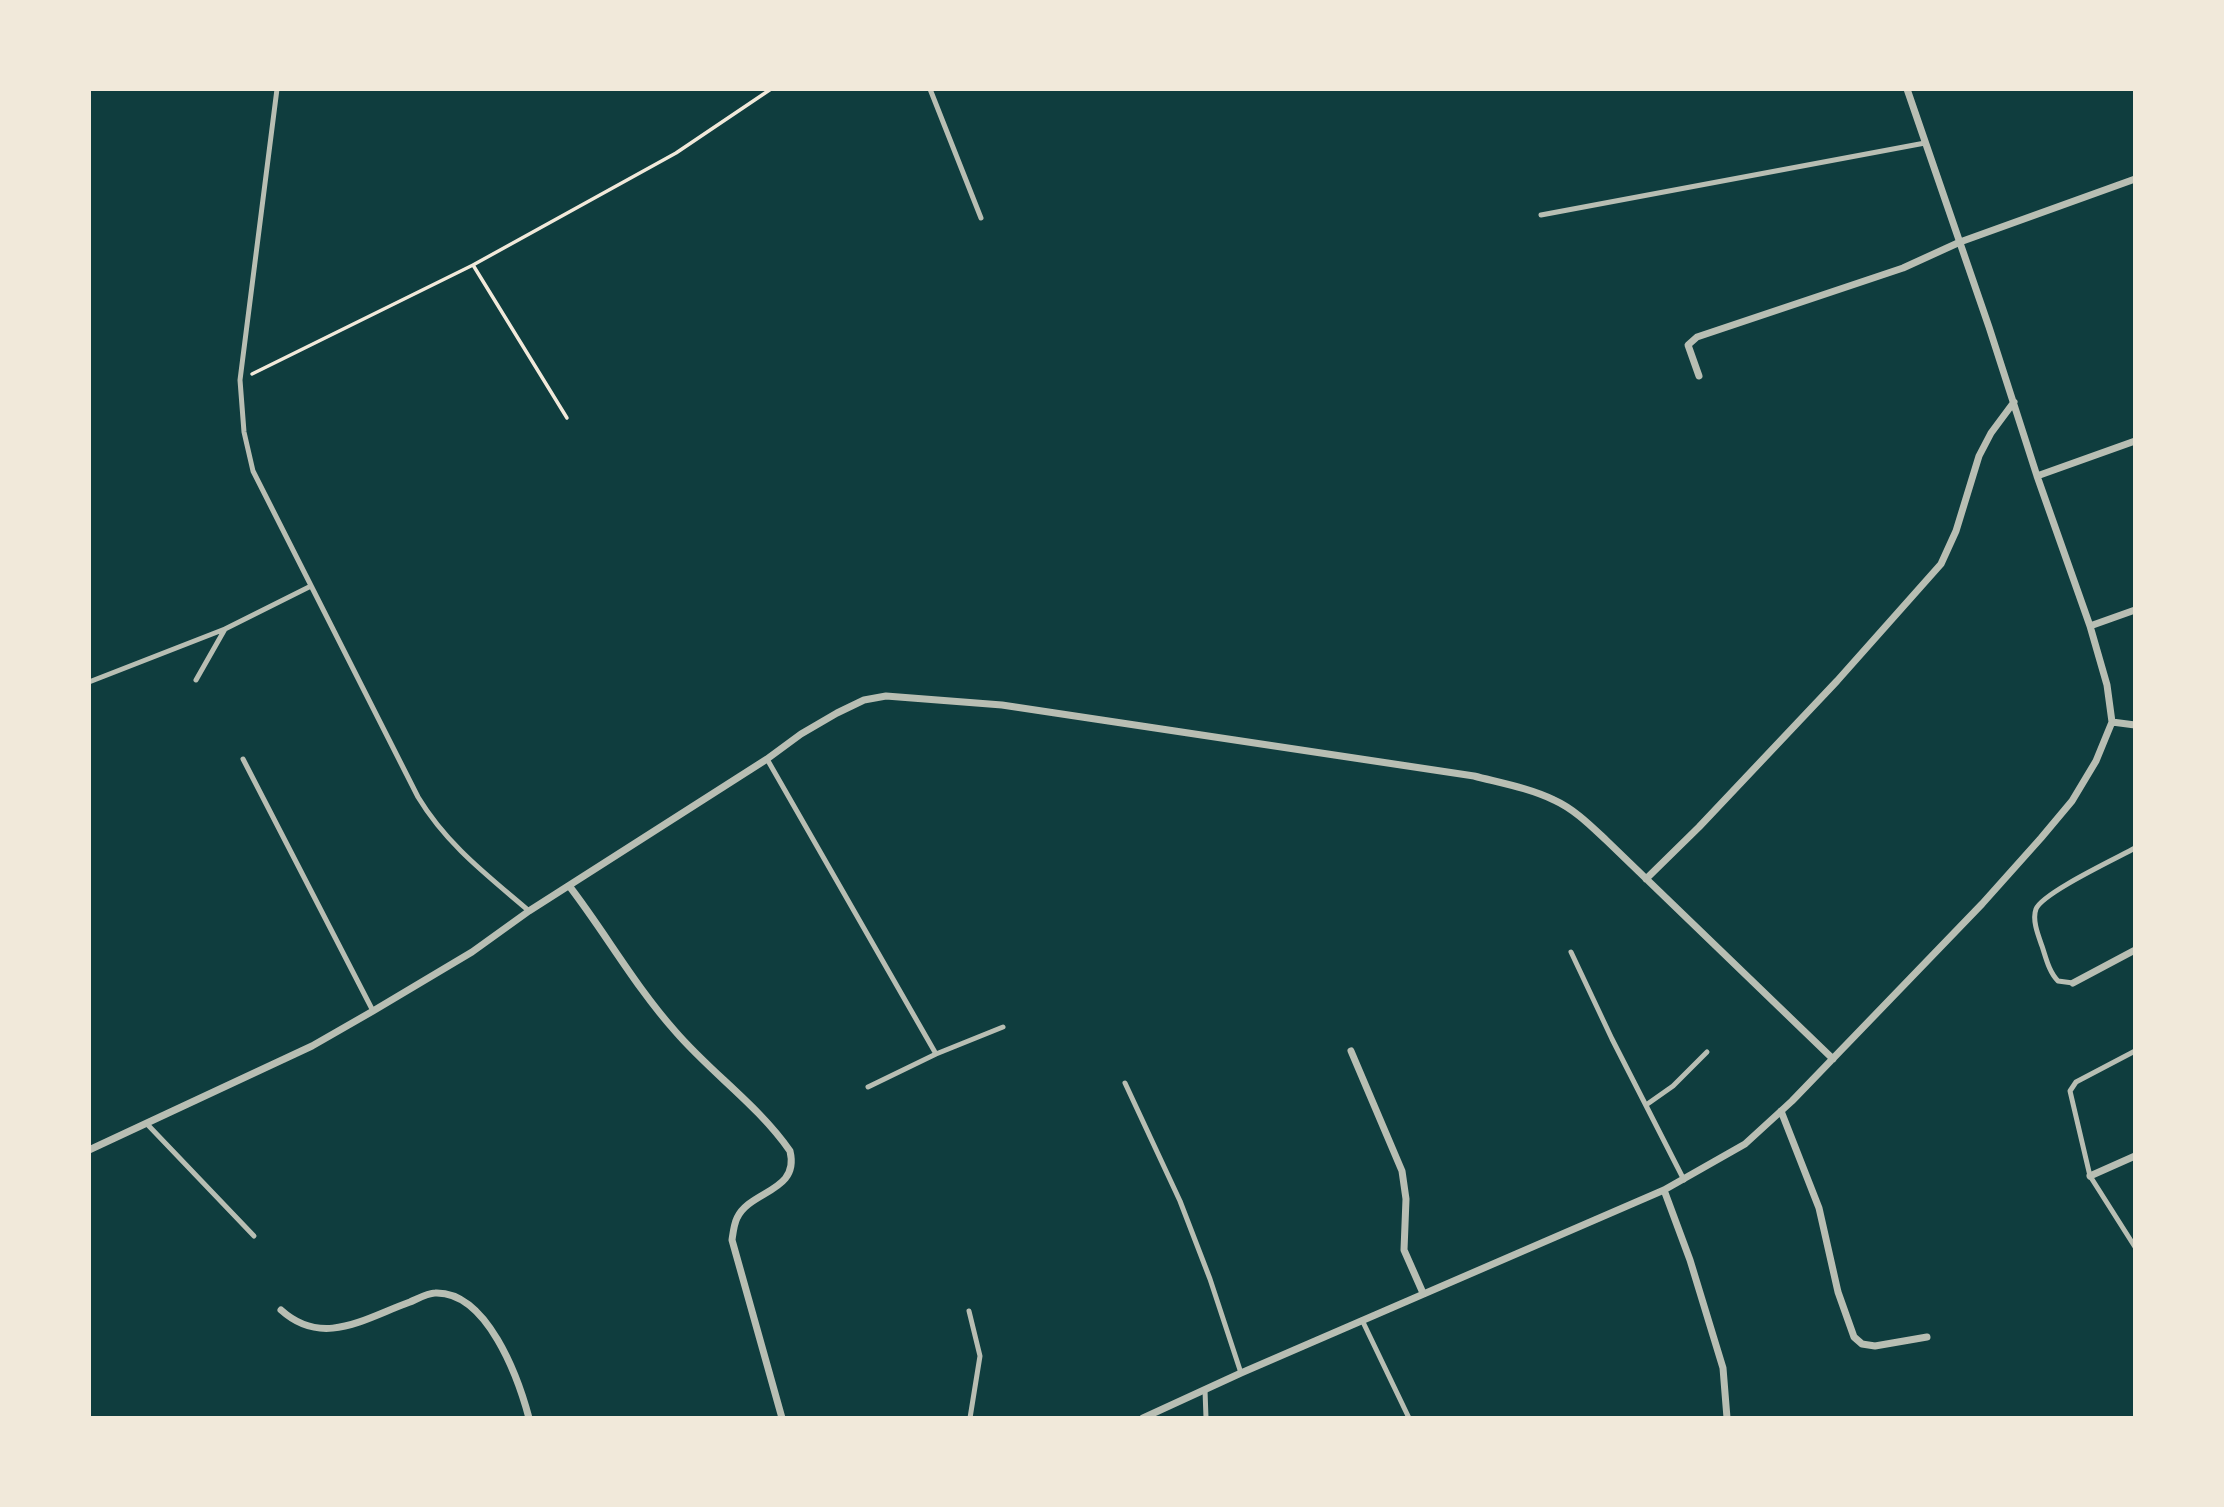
<!DOCTYPE html>
<html>
<head>
<meta charset="utf-8">
<style>
	body { margin:0 }
	#map { position:relative; width:2224px; height:1507px; overflow:hidden; background:#0f3d3e; font-family:"Space Grotesk",sans-serif }
	canvas { display:block }
	.frame { position:absolute; inset:0; border:91px solid #f1e9da; pointer-events:none }
</style>
</head>
<body>
<div id="map">
<canvas width="2224" height="1507"></canvas>
<div class="frame"></div>
</div>
<script>
const context = document.querySelector('canvas').getContext('2d');
context.lineJoin = 'round';
function stroke(path, color, width, dash) { context.strokeStyle = color; context.lineWidth = width; context.lineCap = dash ? 'butt' : 'round'; context.setLineDash(dash || []); context.stroke(path); }
const path = new Path2D(`
	M473,265l94,153
	M252,374l221,-109 203,-112 95,-64`);
const service = new Path2D(`
	M277,89l-37,291 4,52 9,39 165,326c29,48 69,78 111,114
	M930,89l51,129
	M1541,215l384,-72
	M196,680l29,-51 86,-43
	M89,682l136,-53
	M243,759l130,252
	M767,759l169,295 -68,33
	M1571,952l41,87 72,141
	M2073,983l-15,-2c-9,-9 -12,-23 -16,-35 -4,-11 -10,-26 -6,-37 6,-16 81,-51 99,-61
	M2135,1051l-59,31 -6,9 20,85 45,71
	M936,1054l67,-27
	M1125,1083l55,118 30,78 31,94
	M1646,1105l27,-19 34,-34
	M147,1124l107,112
	M969,1311l11,45 -10,62
	M1362,1320l47,98
	M1205,1390l1,28`);
const minor = new Path2D(`
	M1699,376l-11,-31 9,-8 206,-69 57,-26 175,-63
	M2037,476l98,-35
	M2090,626l45,-16
	M2112,722l23,3
	M1646,879l53,-52 138,-146 104,-117 15,-33 23,-75 12,-23 23,-31
	M570,887c36,47 65,99 105,144 36,42 83,74 115,120 10,41 -40,39 -53,67 -3,6 -4,15 -5,22l50,178
	M2073,983l62,-33
	M1351,1051l51,120 4,28 -2,51 19,43
	M1781,1111l38,97 19,84 16,45 8,7 13,2 52,-9
	M89,1150l223,-104 61,-35 99,-59 57,-41 238,-152 34,-25 36,-21 27,-13 22,-4 116,9 472,71c27,7 55,12 80,24 20,9 36,25 52,40l227,219
	M2090,1176l45,-20
	M1664,1190l26,70 33,108 4,50
	M281,1310c42,38 84,8 129,-8 7,-3 18,-9 25,-9 52,-2 83,84 94,125
	M1143,1418l98,-45 423,-183 81,-46 47,-43 190,-197 59,-66 31,-37 24,-40 16,-39 -5,-37 -17,-59 -53,-150 -48,-149 -82,-238`);
stroke(path, '#f1e9da', 3.5);
stroke(service, '#b8beb3', 5);
stroke(minor, '#b8beb3', 7);
</script>
</body>
</html>
